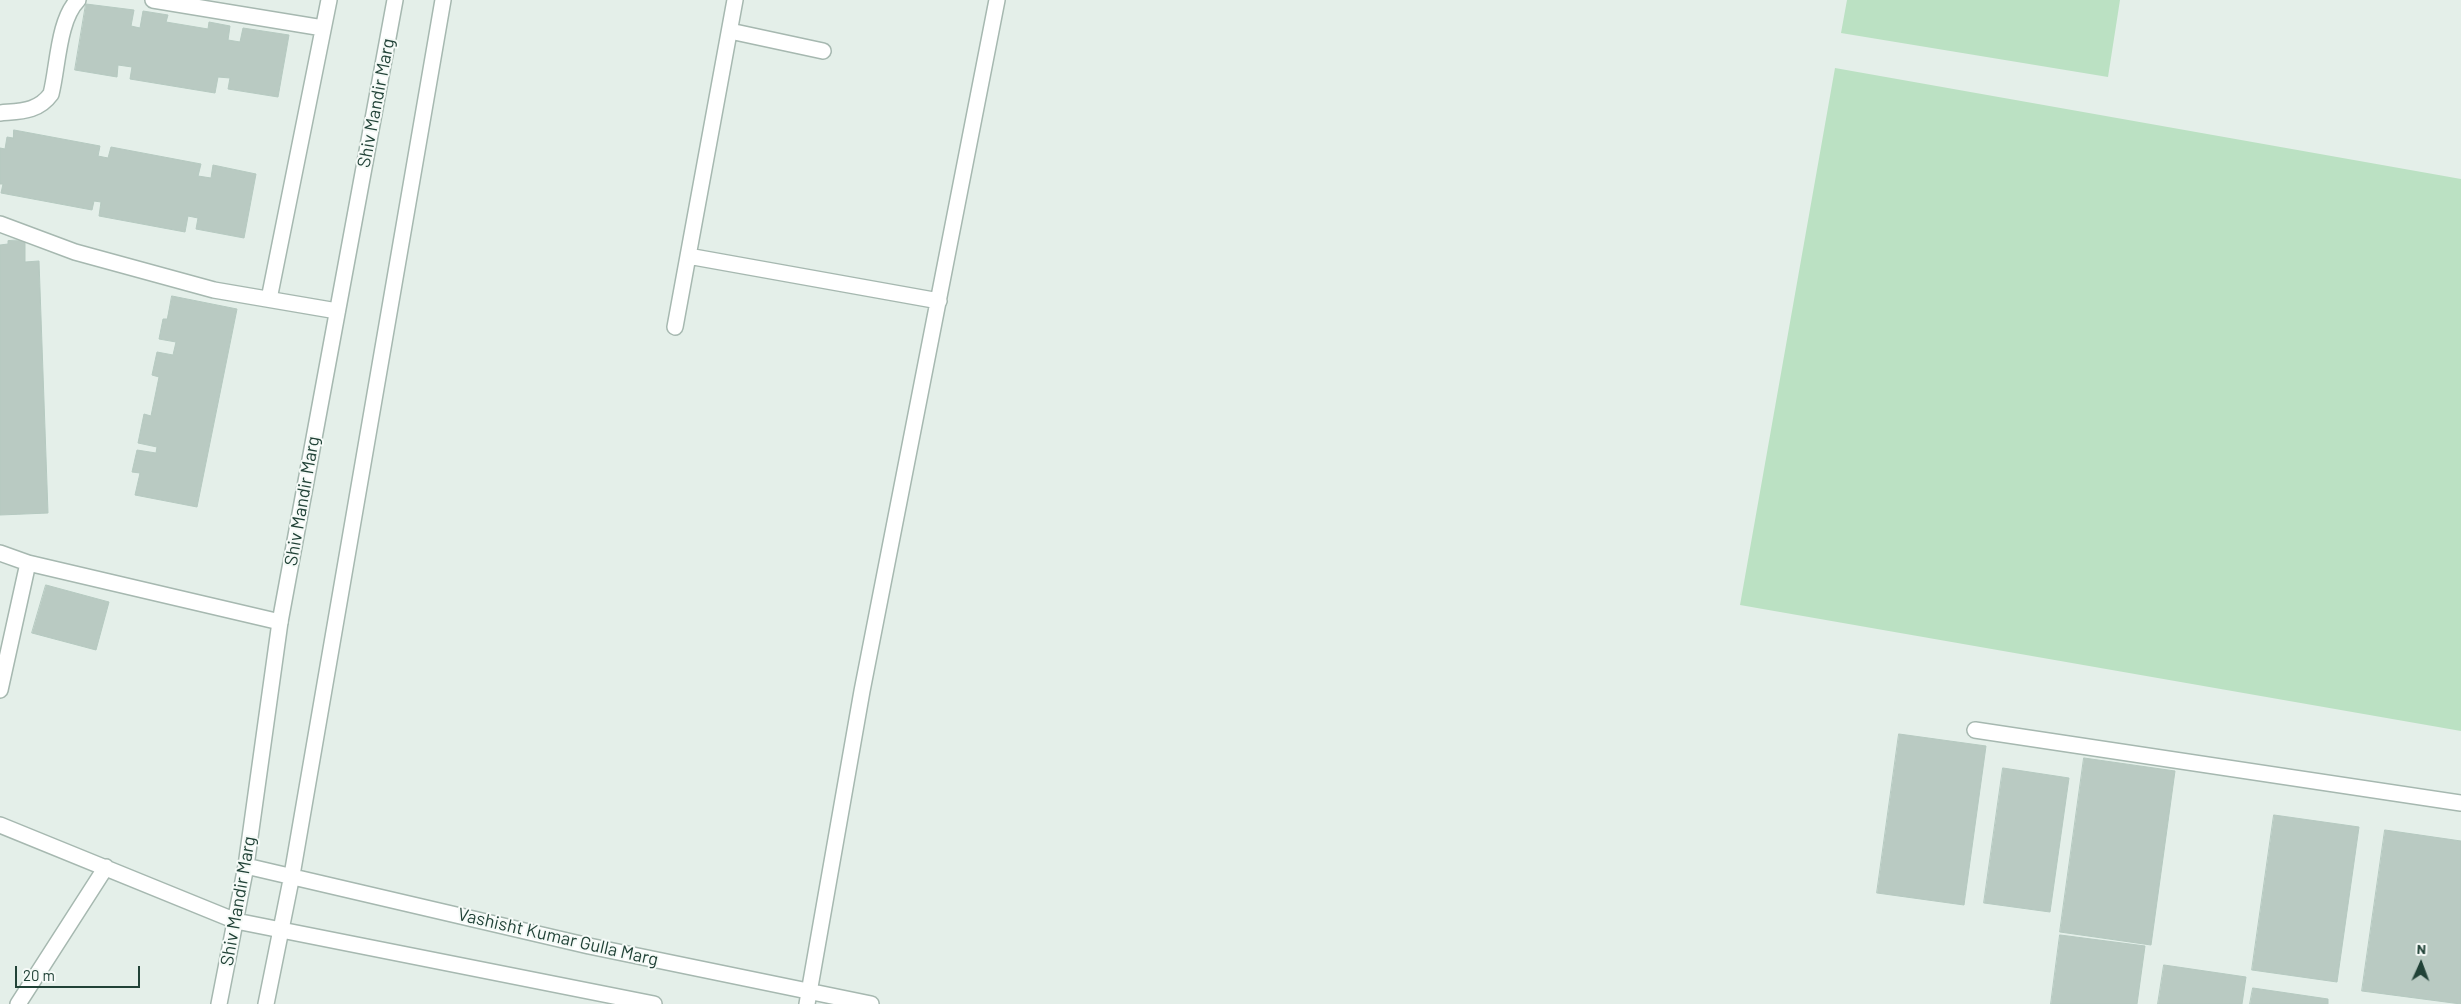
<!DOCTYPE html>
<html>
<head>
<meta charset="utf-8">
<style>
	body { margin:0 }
	#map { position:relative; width:2461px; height:1004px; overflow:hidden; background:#e4efe9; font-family:Barlow,sans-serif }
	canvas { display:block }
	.north { position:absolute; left:2396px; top:939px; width:50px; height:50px; -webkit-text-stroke:4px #f5faf7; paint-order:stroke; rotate:2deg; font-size:14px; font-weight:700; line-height:20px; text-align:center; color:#214237 }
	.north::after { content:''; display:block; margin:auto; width:18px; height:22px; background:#214237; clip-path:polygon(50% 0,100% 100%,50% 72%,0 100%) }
	.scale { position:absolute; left:15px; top:966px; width:125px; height:22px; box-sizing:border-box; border:2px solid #214237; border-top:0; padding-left:6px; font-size:15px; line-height:18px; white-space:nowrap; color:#214237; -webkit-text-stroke:4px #f5faf7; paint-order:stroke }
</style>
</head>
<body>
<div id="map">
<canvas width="2461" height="1004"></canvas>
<div class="north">N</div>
<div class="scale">20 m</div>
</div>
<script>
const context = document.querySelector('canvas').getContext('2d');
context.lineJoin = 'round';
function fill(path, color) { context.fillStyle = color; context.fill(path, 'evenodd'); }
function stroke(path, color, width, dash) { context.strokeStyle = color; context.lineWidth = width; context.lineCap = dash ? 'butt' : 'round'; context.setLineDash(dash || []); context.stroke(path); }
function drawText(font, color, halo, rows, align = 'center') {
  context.font = font + ' Barlow,sans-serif'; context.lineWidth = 4; context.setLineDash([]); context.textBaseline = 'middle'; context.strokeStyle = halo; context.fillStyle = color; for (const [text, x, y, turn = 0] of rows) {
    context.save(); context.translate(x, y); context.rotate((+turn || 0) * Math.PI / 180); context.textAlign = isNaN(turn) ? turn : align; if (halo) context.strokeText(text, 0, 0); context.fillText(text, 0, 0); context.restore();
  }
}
const green = new Path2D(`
	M1847,0h273l-12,77 -267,-44z
	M1835,68l626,111v552l-721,-126z`);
const building = new Path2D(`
	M86,4l48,6 -3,16 9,2 3,-17 25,4 -2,7 42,7 1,-7 21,4 -2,14 12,2 3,-14 46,7 -11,62 -50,-8 2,-11 -12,-1 -3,16 -85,-14 2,-12 -14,-2 -1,12 -42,-7z
	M14,130l86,16 -2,10 10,2 3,-11 90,17 -3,12 13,2 2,-13 43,9 -12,64 -48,-9 2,-11 -10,-2 -3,16 -86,-16 2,-14 -7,-1 -2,9 -91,-17 2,-9h-3v-36l5,1 2,-12 6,1z
	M25,240v22l14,-1 9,252 -48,2v-270l8,-1v-3z
	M172,296l65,13 -40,198 -62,-12 5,-22 -8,-1 5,-22 19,3 1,-6 -19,-4 6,-29 7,2 8,-39 -7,-2 5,-23 16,3 3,-13 -17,-3 4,-20h4z
	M46,585l63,17 -13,48 -64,-17z
	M1899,734l87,12 -22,159 -87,-12z
	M2084,758l91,13 -24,174 -91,-13z
	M2003,768l66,10 -19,134 -66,-9z
	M2274,815l85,12 -22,155 -85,-12z
	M2385,830l76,11v163l-99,-13z
	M2060,935l85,11 -8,58h-86z
	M2164,965l82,12 -4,27h-84z
	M2253,988l75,11v5h-78z`);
const lane = new Path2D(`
	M153,0l170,28
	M0,113c20,-2 38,-1 51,-19 7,-27 7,-74 27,-94
	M0,224l75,28 139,38 123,21
	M269,299l60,-299
	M0,553l28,10 -28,127
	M28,563l252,59`);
const street = new Path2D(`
	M730,31l93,20
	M688,256l251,45
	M675,327l60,-327
	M1975,730l486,73
	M0,825l236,96 418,83
	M246,866l343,80 282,58
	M18,1004l88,-137
	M219,1004l27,-138 34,-244 115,-622
	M266,1004l26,-129 151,-875
	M807,1004l55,-313 135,-691`);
const streetNames = [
	["Shiv Mandir Marg",376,103,-79],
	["Shiv Mandir Marg",302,501,-80],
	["Shiv Mandir Marg",238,901,-80],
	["Vashisht Kumar Gulla Marg",558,937,13]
];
fill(green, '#bbe1c3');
fill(building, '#b9cac2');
stroke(building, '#b5c9c0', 1);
stroke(lane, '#a6b8b0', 18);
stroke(street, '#a6b8b0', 18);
stroke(lane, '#fff', 15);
stroke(street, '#fff', 15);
drawText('18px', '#214237', '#f5faf7', streetNames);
</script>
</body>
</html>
